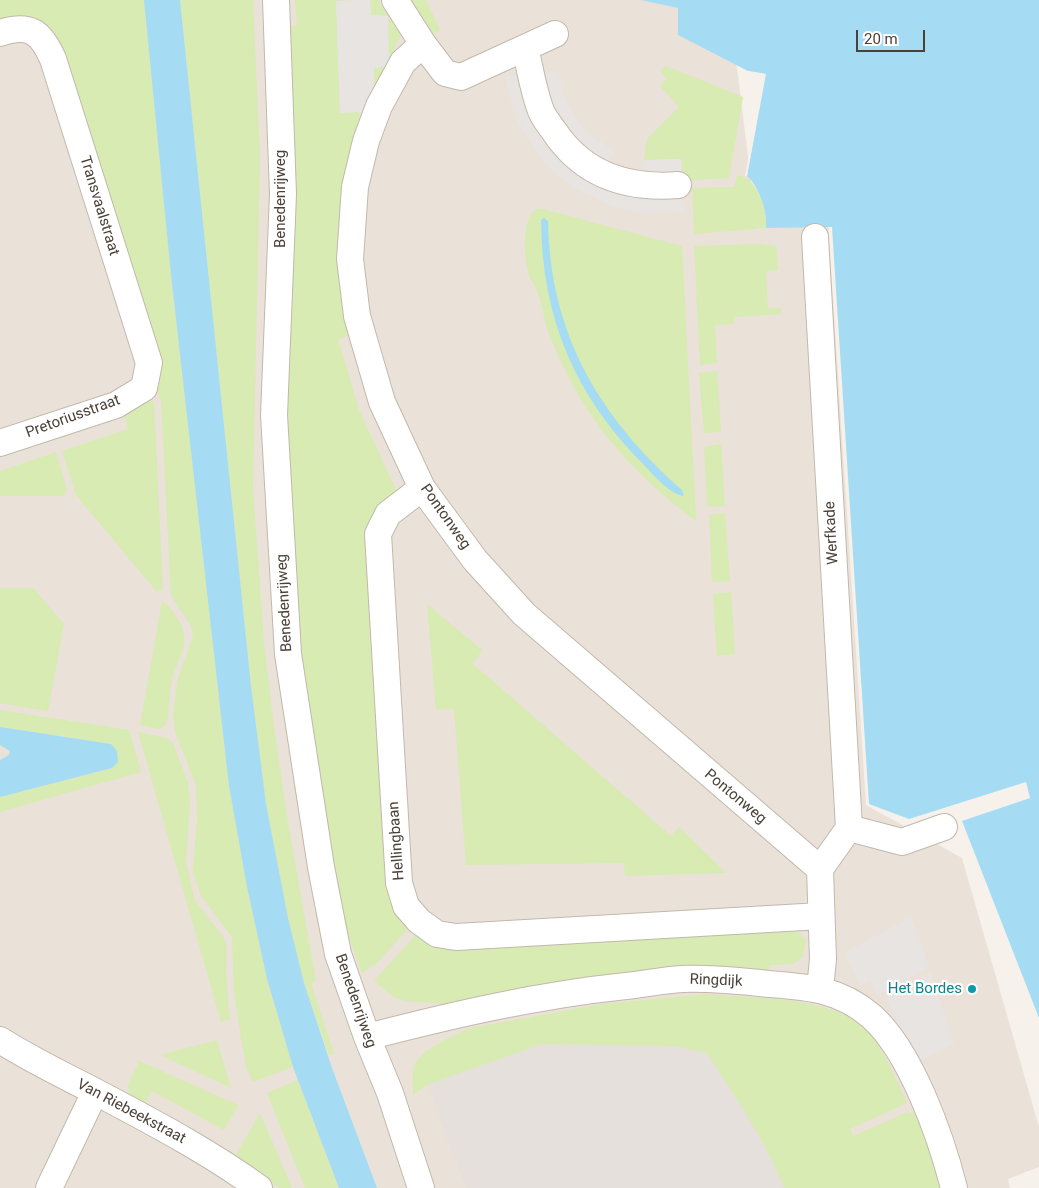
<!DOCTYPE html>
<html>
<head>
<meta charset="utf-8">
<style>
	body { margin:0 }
	#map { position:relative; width:1039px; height:1188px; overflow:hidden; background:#f6f1ea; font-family:Roboto,sans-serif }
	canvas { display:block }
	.scale { position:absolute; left:856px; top:30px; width:69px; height:22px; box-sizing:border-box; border:2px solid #4a4138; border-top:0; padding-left:6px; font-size:15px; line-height:18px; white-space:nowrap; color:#4a4138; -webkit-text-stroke:4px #fff; paint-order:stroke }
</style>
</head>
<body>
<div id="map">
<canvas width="1039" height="1188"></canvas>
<div class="scale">20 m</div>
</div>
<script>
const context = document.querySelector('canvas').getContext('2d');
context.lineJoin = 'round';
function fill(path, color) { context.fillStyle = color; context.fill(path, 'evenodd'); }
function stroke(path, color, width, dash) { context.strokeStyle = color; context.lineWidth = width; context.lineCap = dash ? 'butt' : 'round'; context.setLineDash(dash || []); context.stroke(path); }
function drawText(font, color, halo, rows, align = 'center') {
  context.font = font + ' Roboto,sans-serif'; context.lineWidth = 4.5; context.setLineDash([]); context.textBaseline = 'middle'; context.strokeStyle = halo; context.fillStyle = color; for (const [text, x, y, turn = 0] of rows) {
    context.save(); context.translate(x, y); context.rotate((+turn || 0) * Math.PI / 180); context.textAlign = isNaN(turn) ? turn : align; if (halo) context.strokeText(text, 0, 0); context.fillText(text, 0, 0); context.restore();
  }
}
const residential = new Path2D(`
	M0,0h716l20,60 21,169 70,-22 39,598 96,53 77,269v40l-31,12 2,9h-1010z`);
const industrial = new Path2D(`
	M541,1044l133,2 33,7 41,63 26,47 10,25h-318l-39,-103z`);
const green = new Path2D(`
	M0,0h144l27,275 58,511 18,101 20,92 26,88 -40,15 -7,-14 -12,-74 -2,-57 -31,-41 -8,-24 4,-51 -1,-36 -21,-53 -2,-18 5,-36 15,-42 -2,-10 -20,-30 -10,-196 -6,-12 -98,-345 -57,-20z
	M180,0h73l7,157 -7,332 11,153 9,78 13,91 30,170 -5,2 22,68 1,3 -5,1 -25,-72 -16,-65 -22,-114 -15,-118z
	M295,0h57l-16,1 4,112 17,-1 6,3 -9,219 -16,5 21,71 39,84 -14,14 28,416 -35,39 -15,10 -24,-66 -31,-198 -13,-131 -8,-139 4,-112 -1,-301h8z
	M370,0h8l23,35 -8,17 5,4 -19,32 -5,-2v-19h15l-1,-51 -17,-1z
	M406,0h20l14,30 -10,6z
	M666,66l77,31 -14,81 -47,3 -1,-22 -37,1 3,-21 32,-32 -19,-21 7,-7 -7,-8z
	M737,175c21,3 30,33 29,53l-72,6 -2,-46 42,-1z
	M536,209h7l139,37 14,275c-67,-50 -113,-103 -145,-182 -7,-16 -8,-35 -15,-51 -2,-4 -4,-7 -6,-10 -6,-18 -10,-57 6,-69z
	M760,244l16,2 2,24 -12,1 2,37h13v6l-46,3 -2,7 -18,1 2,38 -17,2 -6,-119z
	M717,371l4,61 -17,1 -5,-60z
	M151,397l3,7 9,184 -6,4 -81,-97 -14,-44 66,-22 -4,-17z
	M721,444l4,62 -15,1 -3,-2 -3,-58z
	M56,452l11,38 -4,6h-63v-25z
	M725,513l5,68 -16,1 -2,-1 -3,-66z
	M0,588h33l31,36 -16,87 -48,-8z
	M731,592l4,62 -18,2 -4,-62z
	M162,601c7,5 11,9 15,17 16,25 1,37 -5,62 -4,15 -1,32 -7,46l-6,3 -19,-4z
	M427,604l55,46 -9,14 198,172 8,-9 47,46 -101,3 -1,-13 -158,2 -12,-156 -18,1z
	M0,710l129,20 12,42 -141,40v-15l112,-29 6,-7 -7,-17 -111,-17z
	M138,732l29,6 6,5 15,40 2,16 -4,64 9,38 29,37 3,10 -1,24 4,47 -9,3z
	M795,926l1,6 5,2 5,6 -3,16 -9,8 -25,1 -1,7 -323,32 -39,-3 -11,-3 -21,-17 45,-50z
	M706,994c46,5 131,1 163,39 17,20 27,47 38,70l-57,26 3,7 55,-24 1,2 8,-4 27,78h-160c-19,-49 -49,-91 -77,-135l-33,-7 -133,-2 -114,41 -14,10c0,-9 -1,-19 1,-28 4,-17 41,-32 56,-39l132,-24z
	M217,1040l14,48 -71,-33z
	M137,1060l101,45 -14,25 -72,-39 -9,16 -13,-7 -2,-16 10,-20z
	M298,1080l41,108h-34l-38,-95z
	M260,1113l3,7 29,68h-12l-48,-26z`);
const parking = new Path2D(`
	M370,0l1,15 17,1 1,51 -15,1v18l5,2 -16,27 -6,-3 -17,1 -4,-112z
	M558,71l5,24 16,28 11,12 25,16 -8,15 34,11 3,-17 37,-1 3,52 -44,1 -25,-5 -40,-18 -23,-18 -14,-17 -22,-36 -11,-42z
	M911,917l18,50 -51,28 -8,-15 -9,6 -17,-33z
	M931,973l23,71 -36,18 -33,-64z`);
const water = new Path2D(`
	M144,0h36l71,686 15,118 22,114 16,65 28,85 45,120h-38l-46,-121 -26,-88 -20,-92 -18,-101 -58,-511z
	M641,0h398v1018l-77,-197 68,-23 -4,-16 -117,37 -40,-15 -37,-577 -66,1c1,-17 -6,-40 -19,-52l18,-102 -17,-3 -70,-36v-27z
	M544,218l4,3c2,113 51,196 134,269l2,6c-13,-1 -30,-20 -39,-30 -70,-70 -103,-147 -104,-246z
	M0,727l111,17 6,7 1,11 -6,6 -112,29v-37l9,-5 1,-4 -10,-6z`);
const pier = new Path2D(`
	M748,71l18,3 -19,102h-2l18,-100 -16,-3z`);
const minor = new Path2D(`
	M276,0l7,194 -9,221 14,239 33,213 17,87 29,83 23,56 31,95
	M395,0l28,44 22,29 16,4 94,-43
	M0,33c30,-10 41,-1 53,26l96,304 -5,25 -28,17 -116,38
	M423,44l-20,18 -24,44 -13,35 -11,46 -5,72 7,57 25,86 40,86 53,72 49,54 296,255 3,90 -3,30
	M525,48c5,20 8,41 15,60 2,8 9,16 14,23 29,44 73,58 124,54
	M815,237l34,591 -29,41
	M422,488l-34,26 -10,20 21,349 7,23 13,15 18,13 19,3 365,-21
	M849,828l53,14 42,-15
	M367,1037c85,-22 171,-42 259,-51 19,-2 38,-6 56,-7 29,-1 59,2 87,5 39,3 71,5 102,32 40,35 70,121 83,172
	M0,1040c36,23 74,40 111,60 51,27 101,54 148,88
	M49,1188l46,-96`);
const markers = [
	[972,989,5,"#0f9aa8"]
];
const streetNames = [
	["Benedenrijweg",281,199,-90],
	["Transvaalstraat",99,206,73],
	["Pretoriusstraat",73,417,-20],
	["Pontonweg",445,517,55],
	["Werfkade",832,533,-93],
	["Benedenrijweg",285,603,-93],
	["Pontonweg",735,797,40],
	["Hellingbaan",397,841,-94],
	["Ringdijk",716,981,2],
	["Benedenrijweg",355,1001,71],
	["Van Riebeekstraat",131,1112,28]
];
const cultureNames = [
	["Het Bordes",962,989]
];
fill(residential, '#eae2d8');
fill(industrial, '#e5e0db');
fill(green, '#d7ebb2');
fill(parking, '#e7e4e2');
fill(water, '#a5dcf4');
fill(pier, '#f6f1ea');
stroke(minor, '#c2b8ac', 28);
stroke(minor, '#fff', 26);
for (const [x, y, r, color] of markers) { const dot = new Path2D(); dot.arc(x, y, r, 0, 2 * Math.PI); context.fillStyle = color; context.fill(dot); stroke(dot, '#fff', 2); }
drawText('15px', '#4a4138', '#fff', streetNames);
drawText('15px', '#0d838f', '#fff', cultureNames, 'right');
</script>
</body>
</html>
